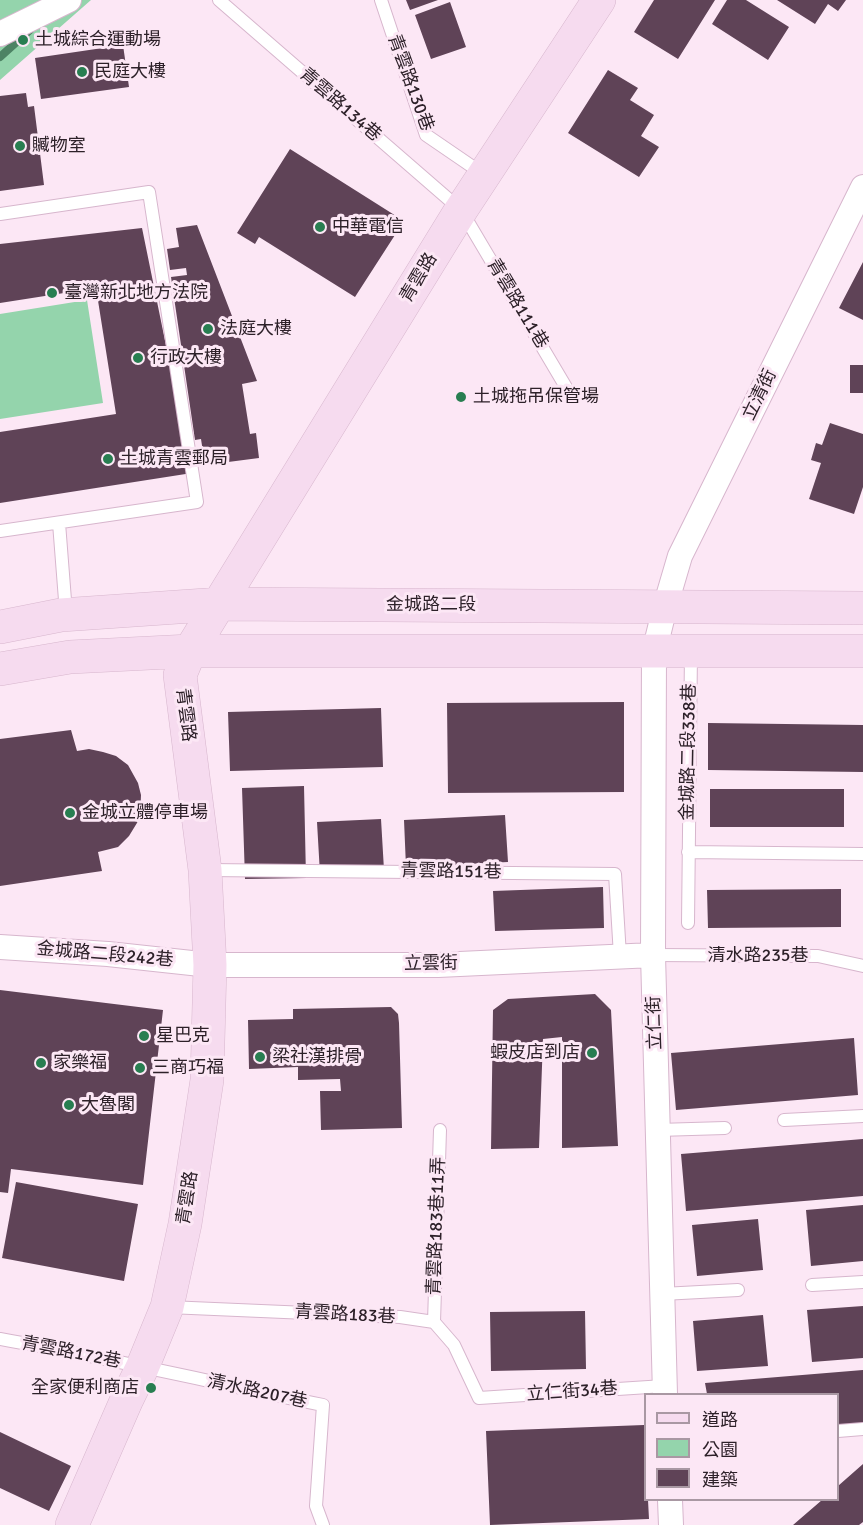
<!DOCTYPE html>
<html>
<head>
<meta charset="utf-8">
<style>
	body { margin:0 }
	#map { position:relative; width:863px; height:1525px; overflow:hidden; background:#fce7f5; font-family:Signika,"Noto Sans TC",sans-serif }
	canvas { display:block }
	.legend { position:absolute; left:644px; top:1393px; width:195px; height:108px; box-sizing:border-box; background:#fce7f5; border:2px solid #a998a3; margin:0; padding:8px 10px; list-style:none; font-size:18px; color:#2d2129 }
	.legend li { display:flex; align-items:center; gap:12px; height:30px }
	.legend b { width:30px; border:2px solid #a998a3 }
</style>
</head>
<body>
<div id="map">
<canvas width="863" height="1525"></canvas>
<ul class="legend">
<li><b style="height:8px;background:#f6dbef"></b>道路</li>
<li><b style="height:16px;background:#94d4ac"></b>公園</li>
<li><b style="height:16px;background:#5f4357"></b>建築</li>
</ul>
</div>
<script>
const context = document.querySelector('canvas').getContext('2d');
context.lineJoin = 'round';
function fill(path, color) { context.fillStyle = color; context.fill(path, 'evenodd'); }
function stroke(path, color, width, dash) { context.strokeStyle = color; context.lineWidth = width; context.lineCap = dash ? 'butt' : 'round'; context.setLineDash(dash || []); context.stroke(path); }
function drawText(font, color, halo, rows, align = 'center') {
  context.font = font + ' Signika,"Noto Sans TC",sans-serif'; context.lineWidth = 6; context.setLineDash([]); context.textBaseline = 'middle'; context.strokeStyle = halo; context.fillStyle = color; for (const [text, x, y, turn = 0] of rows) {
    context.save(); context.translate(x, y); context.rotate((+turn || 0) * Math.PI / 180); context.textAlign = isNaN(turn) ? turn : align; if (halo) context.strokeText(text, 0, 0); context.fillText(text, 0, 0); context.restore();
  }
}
const green = new Path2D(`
	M0,0h91l-91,80z
	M87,300l16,103 -103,16v-105z`);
const stream = new Path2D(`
	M0,57l30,-27`);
const building = new Path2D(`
	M406,0h32l-28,10z
	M654,0h61l-37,59 -44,-27z
	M727,0h19l43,27 -21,33 -56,-36z
	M777,0h69l-8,11 -10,-7 -13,20z
	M450,2l16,45 -35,12 -16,-44z
	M123,45l6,42 -88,12 -6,-41z
	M608,70l30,18 -8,12 24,15 -13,21 18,11 -20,30 -71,-44z
	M26,93l2,14 6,-1 10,79 -44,6v-95z
	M290,149l114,72 -49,76 -96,-60 -4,7 -18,-11z
	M197,225l60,156 -15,3 8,50 6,-1 3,25 -54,7 -4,-26 -6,1 -24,-163 16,-2 -1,-7 -16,2 -3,-21 12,-2 -3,-19z
	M142,228l50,245 -192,30v-71l116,-18 -20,-126 -96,15v-59z
	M863,262v58l-24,-12z
	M850,365h13v28h-13z
	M830,423l33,11v53l-9,27 -45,-15 12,-36 -10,-3 5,-17 6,2z
	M624,702v90l-176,1 -1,-90z
	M381,708l2,59 -153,4 -2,-59z
	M708,723l155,2v47l-155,-2z
	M71,730l6,21 12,-2 14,3 13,4 12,9 10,18 3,12 -1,23 -11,18 -11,11 -20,5 4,19 -102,15v-147z
	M304,786l2,92 -61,1 -3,-91z
	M710,789h134v38h-134z
	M505,815l3,47 -102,5 -2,-47z
	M381,819l3,51 -64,4 -3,-52z
	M603,887l1,41 -109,3 -2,-40z
	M841,889v38l-133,1 -1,-38z
	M0,990l163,20 -20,175 -132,-16 -3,24 -8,-1z
	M595,994l16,16 7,136 -56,2v-111l-19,2 -4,109 -48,1 2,-139 15,-11z
	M391,1007l7,7 1,9 3,105 -81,2 -1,-39h21l-1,-12 -42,1v-13l-49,2 -1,-49 45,-1v-10z
	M854,1038l4,57 -182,15 -5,-57z
	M863,1139v57l-177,15 -5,-57z
	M16,1182l122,22 -14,77 -122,-23z
	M863,1205v56l-52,5 -5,-56z
	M758,1219l5,51 -66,6 -5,-51z
	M863,1306v52l-51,4 -5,-52z
	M585,1311l1,58 -95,2 -1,-59z
	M763,1315l5,51 -71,5 -4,-50z
	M863,1370v55l-25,2v-33h-131l-2,-11z
	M644,1425l1,75h3l1,19 -159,6 -4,-94z
	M0,1432l71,34 -22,45 -49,-23z
	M863,1464v58l-4,3h-66l29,-25h15l1,-14z`);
const lane = new Path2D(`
	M219,0l242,210 112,189
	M381,0l45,135 57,39
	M0,214l149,-22 48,310 -197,29
	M59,523l7,90
	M688,852l175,2
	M207,870l408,4 5,82
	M688,923l3,-271
	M653,955l165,1 45,10
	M784,1120l79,-4
	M658,1130l67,-2
	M812,1285l51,-3
	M662,1294l76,-4
	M168,1307l232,10 34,5 20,23 25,53 185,-12
	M434,1322l6,-192
	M0,1339c108,19 215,44 323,66l-7,101 7,19
	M838,1431l25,-2`);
const street = new Path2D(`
	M0,34l69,-34
	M0,947l108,7 102,11h228l215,-10
	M665,1394l-12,-439 1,-303 11,-45 15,-51 183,-369
	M670,1500l1,25`);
const secondary = new Path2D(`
	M0,627l61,-12 160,-11 642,4
	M0,669l70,-12 120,-6h673
	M72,1525l55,-126 15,-31 25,-61 18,-83 22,-144 3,-115 -5,-95 -25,-195 10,-24 271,-441 138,-210`);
const markers = [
	[23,40,6,"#287e51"],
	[82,72,6,"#287e51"],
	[20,146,6,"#287e51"],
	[320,227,6,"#287e51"],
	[52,293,6,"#287e51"],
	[208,329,6,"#287e51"],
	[138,358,6,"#287e51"],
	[461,397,6,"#287e51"],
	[108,459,6,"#287e51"],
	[70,813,6,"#287e51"],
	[144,1036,6,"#287e51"],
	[592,1053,6,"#287e51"],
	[260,1057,6,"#287e51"],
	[41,1063,6,"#287e51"],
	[140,1068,6,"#287e51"],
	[69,1105,6,"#287e51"],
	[151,1388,6,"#287e51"]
];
const poiNames = [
	["土城綜合運動場",35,40],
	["民庭大樓",94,72],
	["贓物室",32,146],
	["中華電信",332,227],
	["臺灣新北地方法院",64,293],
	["法庭大樓",220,329],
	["行政大樓",150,358],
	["土城拖吊保管場",473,397],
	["土城青雲郵局",120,459],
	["金城立體停車場",82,813],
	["星巴克",156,1036],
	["蝦皮店到店",580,1053,"right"],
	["梁社漢排骨",272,1057],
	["家樂福",53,1063],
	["三商巧福",152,1068],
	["大魯閣",81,1105],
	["全家便利商店",139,1388,"right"]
];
const streetNames = [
	["青雲路130巷",410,83,70],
	["青雲路134巷",340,105,41],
	["青雲路",419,278,-59],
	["青雲路111巷",517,304,59],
	["立清街",760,395,-64],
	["金城路二段",431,605],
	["青雲路",185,715,83],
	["金城路二段338巷",689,752,-89],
	["青雲路151巷",451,872,1],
	["金城路二段242巷",105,955,5],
	["清水路235巷",758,956],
	["立雲街",431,964,-1],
	["立仁街",655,1023,-92],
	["青雲路",188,1198,-81],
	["青雲路183巷11弄",437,1226,-88],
	["青雲路183巷",345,1315,3],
	["青雲路172巷",71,1353,11],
	["清水路207巷",257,1392,12],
	["立仁街34巷",572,1392,-4]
];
fill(green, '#94d4ac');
stroke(stream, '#4d8364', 8);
fill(building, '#5f4357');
stroke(lane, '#d7b6cd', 14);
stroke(street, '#d7b6cd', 26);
stroke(secondary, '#d7b6cd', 34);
stroke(lane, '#fff', 12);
stroke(street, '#fff', 24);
stroke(secondary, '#f6dbef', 33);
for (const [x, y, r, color] of markers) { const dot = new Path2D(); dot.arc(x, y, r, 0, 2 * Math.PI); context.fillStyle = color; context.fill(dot); stroke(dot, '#fce7f5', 2); }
drawText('18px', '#2d2129', '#fce7f5', poiNames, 'left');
drawText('18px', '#2d2129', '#fce7f5', streetNames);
</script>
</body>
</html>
